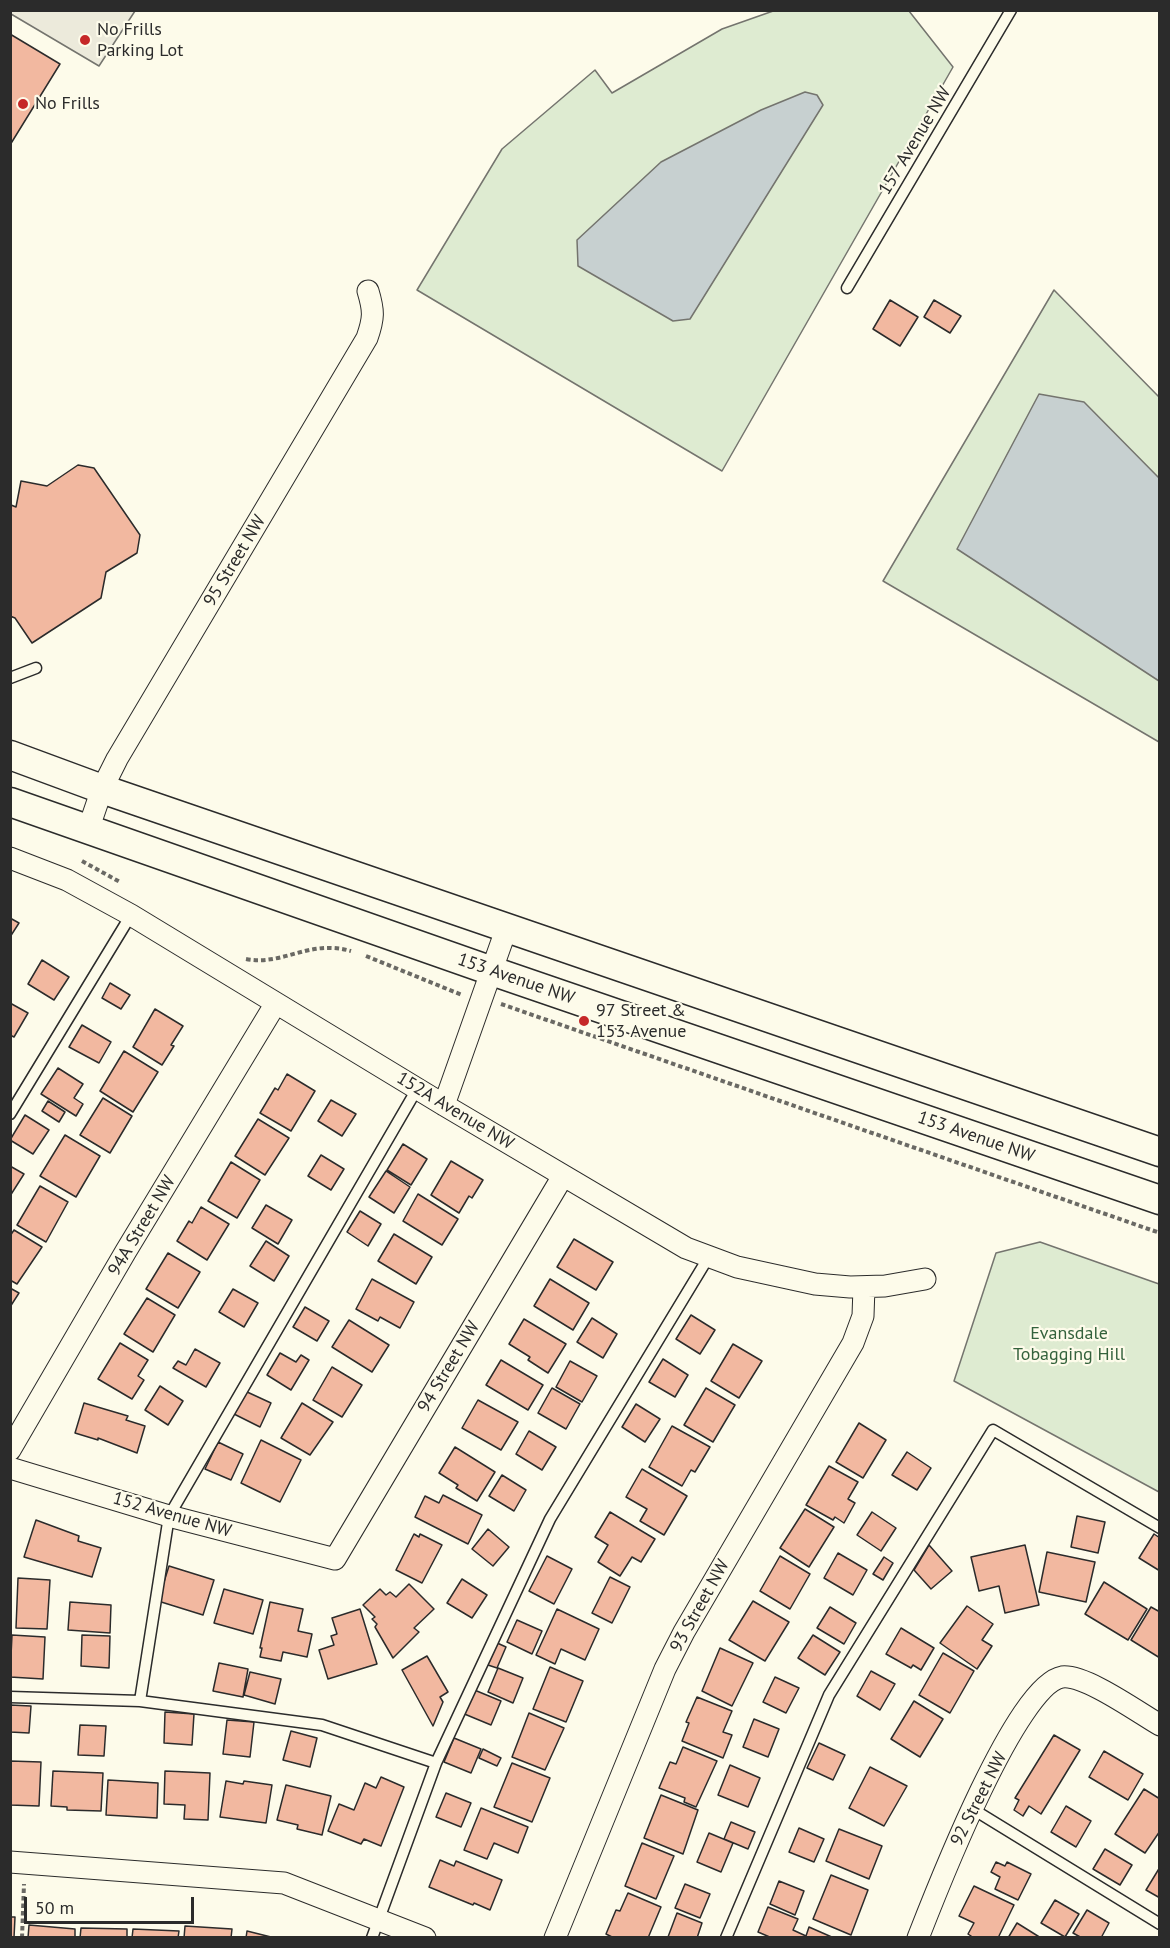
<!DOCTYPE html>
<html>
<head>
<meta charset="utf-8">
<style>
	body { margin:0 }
	#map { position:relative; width:1170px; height:1948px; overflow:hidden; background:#fdfbea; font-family:"PT Sans",sans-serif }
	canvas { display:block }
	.frame { position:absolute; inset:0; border:12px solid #2b2b2b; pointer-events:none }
	.scale { position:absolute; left:24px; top:1897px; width:170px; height:27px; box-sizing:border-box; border:3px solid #2b2b2b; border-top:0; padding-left:8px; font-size:18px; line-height:21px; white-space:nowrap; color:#2b2b2b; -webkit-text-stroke:4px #fdfbea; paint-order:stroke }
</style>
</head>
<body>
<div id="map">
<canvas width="1170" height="1948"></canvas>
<div class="frame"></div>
<div class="scale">50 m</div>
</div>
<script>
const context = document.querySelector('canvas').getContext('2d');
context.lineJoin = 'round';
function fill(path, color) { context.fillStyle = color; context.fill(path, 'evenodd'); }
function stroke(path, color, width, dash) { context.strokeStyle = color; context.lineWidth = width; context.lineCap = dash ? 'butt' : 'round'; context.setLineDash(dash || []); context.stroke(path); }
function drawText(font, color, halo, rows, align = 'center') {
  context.font = font + ' "PT Sans",sans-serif'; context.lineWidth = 4.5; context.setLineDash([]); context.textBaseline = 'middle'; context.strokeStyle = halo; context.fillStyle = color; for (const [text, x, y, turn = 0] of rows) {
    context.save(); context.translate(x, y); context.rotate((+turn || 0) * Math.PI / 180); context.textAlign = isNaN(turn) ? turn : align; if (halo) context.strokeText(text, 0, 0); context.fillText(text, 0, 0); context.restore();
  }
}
const green = new Path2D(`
	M776,10l133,1 44,56 -231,404 -305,-181 85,-141 93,-79 17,23 110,-64z
	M1054,290l105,107v345l-276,-161z
	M1040,1242l119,42v208l-205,-111 42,-128z`);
const parking = new Path2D(`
	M11,10h124v1l-36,55 -88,-52z`);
const water = new Path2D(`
	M805,92l12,3 6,10 -133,214 -17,2 -95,-55 -1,-26 84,-78 100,-52z
	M1039,394l45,8 75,76v203l-202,-132z`);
const building = new Path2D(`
	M10,34l50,30 -50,81z
	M890,300l28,17 -18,29 -27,-17z
	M934,300l27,16 -11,17 -26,-16z
	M78,465l16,3 46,67 -3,18 -31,19 -5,26 -69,45 -17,-25 -5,-2 1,-111 5,2 5,-26 26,5z
	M10,918l9,5 -9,14z
	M42,960l27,17 -15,23 -26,-16z
	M110,983l20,12 -9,14 -19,-11z
	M10,1003l18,10 -14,24 -4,-2z
	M155,1009l28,17 -12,19 3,1 -12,19 -29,-18z
	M82,1025l29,17 -12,21 -30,-16z
	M124,1051l34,21 -25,40 -33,-21z
	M58,1068l25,16 -9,14 9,6 -7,12 -35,-22z
	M287,1074l28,17 -24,40 -31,-18 15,-25 3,2z
	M103,1098l29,18 -22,37 -30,-18z
	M331,1100l25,14 -14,22 -24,-15z
	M48,1101l17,11 -6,10 -17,-11z
	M25,1115l24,15 -16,24 -23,-14z
	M258,1119l31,19 -24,37 -30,-19z
	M65,1135l35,21 -24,41 -36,-21z
	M403,1144l24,15 -16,26 -24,-15z
	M321,1155l23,14 -13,21 -23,-14z
	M451,1161l32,19 -11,18 -3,-2 -10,17 -28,-18z
	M231,1162l29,18 -23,38 -29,-17z
	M10,1166l14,8 -14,22z
	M386,1171l24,16 -16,26 -25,-16z
	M40,1186l28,16 -22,40 -29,-17z
	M418,1194l40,25 -16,26 -39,-24z
	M266,1205l26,15 -14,24 -26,-16z
	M201,1207l28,17 -22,36 -30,-19 12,-20 3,2z
	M360,1211l21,13 -13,22 -21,-14z
	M14,1230l28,17 -25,37 -7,-4v-44z
	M394,1234l38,23 -16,27 -38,-23z
	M574,1239l39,23 -17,28 -39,-23z
	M266,1241l23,15 -15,25 -24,-15z
	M168,1253l32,19 -22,36 -32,-19z
	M372,1279l42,23 -14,26 -20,-11 -2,4 -22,-12z
	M550,1279l39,24 -16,27 -39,-24z
	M10,1288l9,5 -9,14z
	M233,1289l25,14 -14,24 -25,-15z
	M147,1298l28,17 -22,37 -29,-18z
	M305,1307l24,14 -12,20 -24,-14z
	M691,1315l24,15 -15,24 -24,-15z
	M592,1318l25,16 -14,24 -26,-16z
	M524,1319l42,25 -18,29 -20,-13 2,-3 -21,-13z
	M349,1320l40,25 -17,27 -40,-25z
	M120,1343l28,17 -10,16 6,4 -12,19 -34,-20z
	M733,1344l29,17 -23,37 -28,-17z
	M195,1349l25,14 -14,24 -33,-19 5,-7 8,4z
	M280,1353l16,9 5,-7 8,5 -18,30 -24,-15z
	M663,1359l25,16 -13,22 -26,-15z
	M501,1360l42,25 -15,25 -42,-25z
	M570,1361l27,15 -15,26 -26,-15z
	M332,1367l30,18 -20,32 -29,-17z
	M160,1386l23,15 -15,24 -23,-15z
	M552,1388l28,16 -14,25 -28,-16z
	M706,1388l29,17 -22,37 -29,-17z
	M245,1391l26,12 -11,24 -26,-13z
	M478,1400l40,22 -17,28 -39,-22z
	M84,1403l44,13 -2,4 19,6 -8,27 -39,-15v2l-23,-7z
	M302,1403l31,19 -23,33 -29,-17z
	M636,1404l24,15 -15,23 -23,-15z
	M859,1423l27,17 -23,38 -27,-16z
	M672,1426l38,21 -15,25 -4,-2 -9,16 -33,-19z
	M529,1431l27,16 -14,23 -26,-16z
	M261,1440l40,20 -21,42 -39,-19z
	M218,1442l25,12 -12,26 -26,-11z
	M455,1447l40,25 -18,29 -21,-13 2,-3 -19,-12z
	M907,1452l24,16 -14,22 -25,-15z
	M829,1466l29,16 -10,17 7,4 -11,20 -9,-6 -2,3 -27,-15z
	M642,1469l45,27 -23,39 -24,-14 7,-12 -21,-12z
	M502,1475l24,15 -12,21 -25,-15z
	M443,1495l39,20 -14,29 -53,-27 10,-21 14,7z
	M805,1509l29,18 -25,40 -29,-19z
	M610,1512l45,27 -14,23 -9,-5 -12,19 -22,-14 10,-17 -13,-8z
	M872,1512l24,16 -15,23 -24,-16z
	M1077,1516l28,6 -7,31 -27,-6z
	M36,1520l43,16 -1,5 23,7 -9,29 -68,-20z
	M488,1529l21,18 -16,19 -21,-17z
	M414,1534l5,3 1,-3 22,11 -20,38 -26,-13z
	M1154,1534l6,4v33l-21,-13z
	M929,1545l23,26 -21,18 -17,-19z
	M1025,1545l14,60 -34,8 -6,-27 -20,5 -8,-34z
	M1047,1552l48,10 -9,40 -47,-10z
	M838,1553l29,17 -14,25 -29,-17z
	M547,1556l25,13 -18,35 -25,-13z
	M780,1556l30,18 -20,35 -30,-18z
	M884,1557l9,6 -10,17 -10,-6z
	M169,1566l45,14 -11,35 -45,-14z
	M610,1577l20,10 -18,36 -20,-10z
	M18,1578l32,2 -3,49 -31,-1z
	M462,1579l25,16 -15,23 -25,-15z
	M1104,1582l43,27 -19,31 -43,-26z
	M409,1584l25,25 -20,19 5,4 -26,26 -18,-31 2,-3 -5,-5 3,-2 -12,-12 17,-16 6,6 4,-3 6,5z
	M224,1589l39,11 -10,34 -39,-11z
	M753,1601l36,21 -24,39 -36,-21z
	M70,1602l41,3 -1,28 -42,-3z
	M270,1602l33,7 -5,22 14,3 -5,23 -24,-5 -2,9 -21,-4 2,-9h-2z
	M967,1606l26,18 -11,16 10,6 -15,23 -37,-26z
	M830,1607l26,16 -12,21 -27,-16z
	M1151,1607l9,5v46l-29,-18z
	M360,1609l17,55 -49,15 -9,-29 15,-5 -3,-9 6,-2 -5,-16z
	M557,1609l42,20 -14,31 -24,-11 -6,15 -19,-9z
	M517,1620l25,11 -10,23 -25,-12z
	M901,1628l33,20 -13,22 -8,-5 -2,3 -25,-14z
	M12,1635l33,2 -2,42 -33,-2z
	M82,1635l28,1 -1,32 -28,-2z
	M813,1635l27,17 -15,23 -27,-17z
	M495,1642l11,5 -9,21 -12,-4z
	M720,1648l33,15 -21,43 -30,-15z
	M943,1653l31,18 -24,42 -31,-18z
	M427,1656l21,36 -8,5 3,5 -10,24 -31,-56z
	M219,1663l29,6 -5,28 -30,-6z
	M550,1667l33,14 -17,41 -33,-13z
	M498,1668l25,10 -10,25 -25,-11z
	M871,1671l24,13 -15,26 -23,-14z
	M250,1672l31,7 -6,25 -31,-9z
	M775,1677l24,11 -13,25 -23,-11z
	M472,1689l29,12 -10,24 -29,-12z
	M697,1697l35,14 -9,21 9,3 -9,23 -41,-17 7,-18 -3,-1z
	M914,1701l29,18 -23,38 -29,-18z
	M10,1705l21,1 -2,27 -19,-1z
	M165,1712l29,2 -2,31 -28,-2z
	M529,1713l35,15 -19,42 -33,-13z
	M754,1719l25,10 -11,28 -25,-10z
	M227,1720l27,2 -4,35 -27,-3z
	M80,1725l26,1 -2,30 -26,-1z
	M291,1731l26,7 -7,29 -27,-7z
	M1054,1735l26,15 -39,64 -12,-8 -6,10 -9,-6 5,-10 -4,-2z
	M454,1738l27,11 -10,24 -27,-11z
	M819,1743l26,12 -12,25 -26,-12z
	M683,1747l34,14 -21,46 -12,-5 1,-4 -26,-10 11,-26 6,2z
	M483,1749l18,9 -4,8 -18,-8z
	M1104,1751l39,23 -15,26 -39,-23z
	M10,1761l31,1 -2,44 -29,-1z
	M512,1763l38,15 -18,44 -38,-15z
	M730,1765l30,13 -12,29 -30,-12z
	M870,1767l37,19 -23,40 -35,-18z
	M53,1771l50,2 -2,38 -34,-1v-3l-16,-1z
	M165,1771l45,2 -2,47 -24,-1 1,-14 -21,-1z
	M381,1777l23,10 -23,59 -17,-7 -3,5 -33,-13 11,-27 15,6 11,-27 11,5z
	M108,1780l50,3 -1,35 -51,-3z
	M226,1781l17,3 1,-3 28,4 -6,38 -46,-6z
	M286,1785l45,11 -9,39 -25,-6 1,-4 -21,-5z
	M1144,1789l16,10v32l-15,22 -30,-19z
	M446,1793l25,10 -10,24 -25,-10z
	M661,1795l37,15 -15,44 -39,-16z
	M1066,1806l25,15 -15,26 -25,-15z
	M481,1808l47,19 -10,26 -24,-10 -7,16 -23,-9z
	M731,1822l24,10 -7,17 -24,-10z
	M799,1828l25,11 -10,23 -25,-10z
	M839,1829l43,17 -13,33 -43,-18z
	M709,1833l24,10 -12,29 -24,-10z
	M642,1843l32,13 -18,43 -31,-13z
	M1105,1849l27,16 -12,20 -27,-16z
	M440,1860l14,6 2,-5 46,19 -12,30 -16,-7 -1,2 -44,-18z
	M996,1862l9,4 2,-4 24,12 -13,26 -23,-11 5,-12 -9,-5z
	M1160,1867v31l-14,-8z
	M831,1875l37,15 -17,45 -38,-16z
	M779,1881l25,10 -9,24 -25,-11z
	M685,1884l25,10 -10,24 -25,-10z
	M974,1886l40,19 -16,33h-24l-6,-4 6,-11 -15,-7z
	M628,1893l33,14 -13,31h-34l-8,-4 10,-24 4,1z
	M1055,1900l24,14 -14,23 -24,-14z
	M768,1907l30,12 -5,11 13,6 3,-9 25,11h-62l-14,-6z
	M1087,1910l22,13 -8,15h-19l-9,-5z
	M677,1913l25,10 -5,15 -29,-1z
	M10,1917h5l-1,21h-4z
	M1017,1923l24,15h-33z
	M29,1925l46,4v9h-47z
	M185,1926l47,3 -1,9h-47z
	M81,1928l46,1v9h-47z
	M133,1929l46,2 -1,7h-46z
	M247,1931l28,7h-29z`);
const path = new Path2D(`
	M82,861l38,21
	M366,956l96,39
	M246,959c38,7 62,-20 105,-8
	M501,1004l659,229
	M22,1938l2,-54`);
const service = new Path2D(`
	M847,288l164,-278
	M10,678l26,-10
	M10,1114l121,-199
	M10,1697l130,4 182,24 114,38
	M140,1701l29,-185 248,-427
	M971,1808l189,116
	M372,1938l64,-175 114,-244 158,-261
	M726,1938l103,-243 164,-265 167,98`);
const minor = new Path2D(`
	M88,830l14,-41 15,-30 250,-421c7,-20 7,-27 1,-47
	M10,858l57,22 64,35 313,190 242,143 51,19 78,17 35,3 35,-1 40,-7
	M444,1105l63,-178
	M10,1450l116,-199 150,-248
	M10,1468l159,48 166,43 228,-383
	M10,1862l274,21 141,55
	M555,1938l110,-269 19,-37 169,-289 10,-27 1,-29
	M918,1938c18,-46 98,-253 144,-261 23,-3 77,36 98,48`);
const secondary = new Path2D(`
	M10,755l92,34 1058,363
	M10,802l482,169 668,229`);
const markers = [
	[85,40,6,"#c62828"],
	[23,104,6,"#c62828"],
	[584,1021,6,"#c62828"]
];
const poiNames = [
	["No Frills",97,30],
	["Parking Lot",97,51],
	["No Frills",35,104],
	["97 Street &",596,1011],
	["153 Avenue",596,1032]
];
const streetNames = [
	["157 Avenue NW",915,141,-59],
	["95 Street NW",235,561,-59],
	["153 Avenue NW",516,979,19],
	["152A Avenue NW",455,1111,31],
	["153 Avenue NW",976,1137,19],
	["94A Street NW",142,1226,-59],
	["94 Street NW",449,1367,-59],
	["152 Avenue NW",172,1515,16],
	["93 Street NW",700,1606,-61],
	["92 Street NW",979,1799,-63]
];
const parkNames = [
	["Evansdale",1069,1334],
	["Tobagging Hill",1069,1355]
];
fill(green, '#deebd1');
stroke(green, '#74746e', 1.5);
fill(parking, '#eceadb');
stroke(parking, '#74746e', 1.5);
fill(water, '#c7d0d0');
stroke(water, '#74746e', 1.5);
fill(building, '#f2b8a0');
stroke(building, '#2b2b2b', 1.5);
stroke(service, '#2b2b2b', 13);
stroke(minor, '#2b2b2b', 23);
stroke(secondary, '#2b2b2b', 31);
stroke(path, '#6a6964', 4, [4.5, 3]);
stroke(service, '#fdfbea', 10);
stroke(minor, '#fdfbea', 21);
stroke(secondary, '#fdfbea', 28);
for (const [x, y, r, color] of markers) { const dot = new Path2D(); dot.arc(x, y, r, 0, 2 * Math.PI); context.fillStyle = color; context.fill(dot); stroke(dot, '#fdfbea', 2); }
drawText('18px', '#2b2b2b', '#fdfbea', poiNames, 'left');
drawText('18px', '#2b2b2b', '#fdfbea', streetNames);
drawText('18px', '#34623c', '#fdfbea', parkNames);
</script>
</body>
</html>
